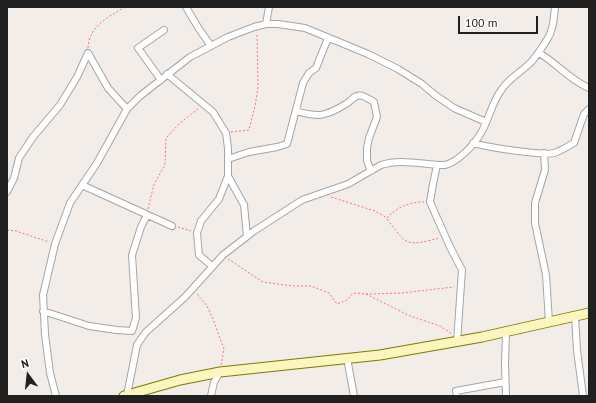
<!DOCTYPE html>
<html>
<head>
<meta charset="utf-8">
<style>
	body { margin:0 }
	#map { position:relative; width:596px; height:403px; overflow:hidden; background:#f2ede8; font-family:"PT Sans",sans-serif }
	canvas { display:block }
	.frame { position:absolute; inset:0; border:8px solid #212121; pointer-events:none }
	.north { position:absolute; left:8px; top:355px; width:40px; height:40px; -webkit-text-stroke:3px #fff; paint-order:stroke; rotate:345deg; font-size:11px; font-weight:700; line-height:16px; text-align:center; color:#212121 }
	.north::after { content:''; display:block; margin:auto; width:14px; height:18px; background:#212121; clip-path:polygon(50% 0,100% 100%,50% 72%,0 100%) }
	.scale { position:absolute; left:458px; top:16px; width:80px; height:18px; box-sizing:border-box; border:2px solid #212121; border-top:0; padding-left:5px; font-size:12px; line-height:14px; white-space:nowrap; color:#212121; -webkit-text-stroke:3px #fff; paint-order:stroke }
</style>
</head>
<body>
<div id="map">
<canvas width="596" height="403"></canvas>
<div class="frame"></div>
<div class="north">N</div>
<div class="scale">100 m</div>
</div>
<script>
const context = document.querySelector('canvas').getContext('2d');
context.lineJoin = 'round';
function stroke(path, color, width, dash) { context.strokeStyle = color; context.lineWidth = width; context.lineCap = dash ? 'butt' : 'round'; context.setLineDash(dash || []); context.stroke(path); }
const path = new Path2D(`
	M88,48c1,-22 20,-31 37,-41
	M231,132l18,-2 6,-24 3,-19 -1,-54
	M331,197l44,14 12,7c10,-11 22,-16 37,-16
	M148,209l6,-25 11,-19 1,-27 13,-14 20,-16
	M387,219c21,28 19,27 53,19
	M178,227l13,4
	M7,230l9,1 33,11
	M228,259l35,23 30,4h18l18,7 8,11 10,-4 6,-7 17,1 32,-1 52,-6
	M197,294l10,12 6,13 11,30 -3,16
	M366,294l44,22 30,10 12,8`);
const street = new Path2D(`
	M186,7l13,22 12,17
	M266,24l3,-17
	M539,53c19,11 29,26 50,35
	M167,74l46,38 13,21 2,15v28l-9,23 -18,22 -4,12 2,22 13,11
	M161,80l-23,-32 26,-18
	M296,111c23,7 30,5 50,-7 4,-2 7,-7 11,-8 5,-2 12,3 17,6l3,15 -8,21 -2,10v13l4,10
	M473,143c13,4 70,13 81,10 7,-2 14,-7 20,-10l10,-29 5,-5
	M544,153l1,17 -10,33v20l11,52 3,47
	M228,159l21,-7 28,-5 10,-3 16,-61 6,-10 7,-5 12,-30
	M437,165l-4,19 -3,18 20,45 12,23 -5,72
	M228,176l16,29 3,31
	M82,185l90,41
	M7,192l7,-14 5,-20 14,-21 27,-32 17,-28 11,-24 20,35 19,21
	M43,311l46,15 28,4 15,1 4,-13 -4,-63 9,-28 6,-12
	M575,316l2,34 6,46
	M506,331l-1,33 1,32
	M347,358l7,38
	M127,395l10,-50 4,-6 5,-7 39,-35 38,-42 31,-24 48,-31 46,-16 33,-19c20,-7 43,0 64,0 13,-3 29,-20 36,-32 8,-14 11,-31 21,-44 7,-11 18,-16 27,-25 5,-4 21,-27 22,-33 3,-7 3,-16 4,-24
	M56,396l-6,-23 -5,-39 -2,-39 12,-51 15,-41 27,-40 30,-54 13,-13 50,-39 38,-20 26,-10 12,-3h12l27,4 63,26 30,15 24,15 13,11 19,13 32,14
	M211,396l3,-14 6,-10
	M457,396l-1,-5 49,-9`);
const secondary = new Path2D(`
	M124,396l56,-16 40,-8 160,-17 102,-18 107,-24`);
stroke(street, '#a5a5a5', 8);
stroke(secondary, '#7d7a04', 11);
stroke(path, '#fc6f73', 1, [2, 2]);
stroke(street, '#fff', 6);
stroke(secondary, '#fbf6bd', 9);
</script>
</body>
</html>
